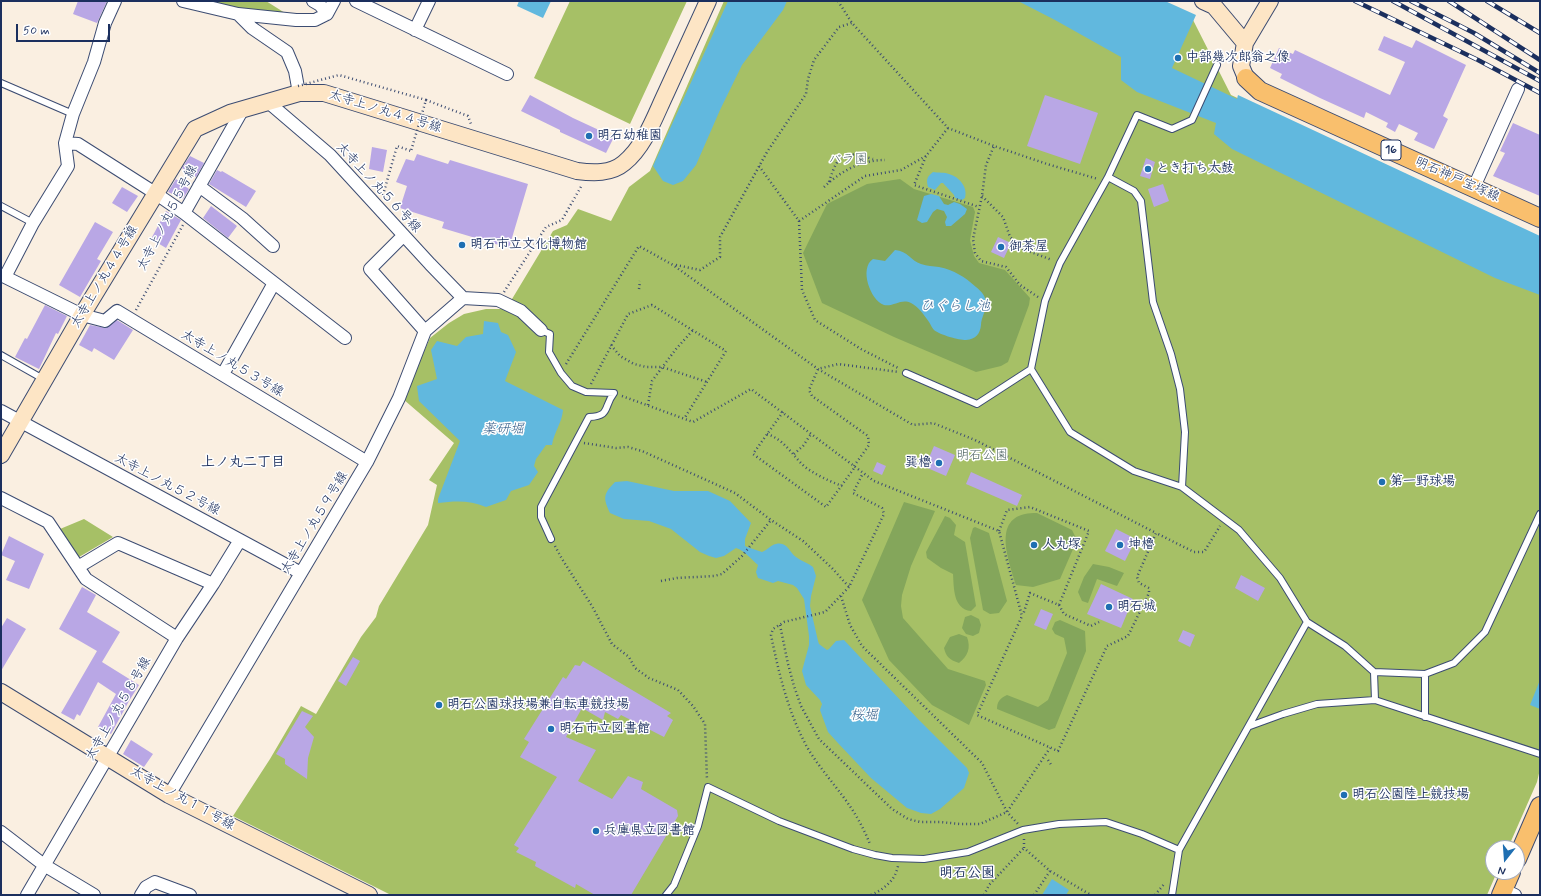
<!DOCTYPE html>
<html>
<head>
<meta charset="utf-8">
<style>
	body { margin:0 }
	#map { position:relative; width:1541px; height:896px; overflow:hidden; background:#faefe1; font-family:Mynerve,sans-serif }
	canvas { display:block }
	.frame { position:absolute; inset:0; border:2px solid #1b2f5e; pointer-events:none }
	.north { position:absolute; left:1485px; top:840px; width:40px; height:40px; box-sizing:border-box; background:#fff; border:1px solid #a4acbf; border-radius:50%; rotate:197deg; font-size:11px; font-weight:700; line-height:16px; text-align:center; color:#1b2f5e }
	.north::after { content:''; display:block; margin:auto; width:14px; height:18px; background:#1f6fb2; clip-path:polygon(50% 0,100% 100%,50% 72%,0 100%) }
	.scale { position:absolute; left:16px; top:24px; width:94px; height:18px; box-sizing:border-box; border:2px solid #1b2f5e; border-top:0; padding-left:5px; font-size:12px; line-height:14px; white-space:nowrap; color:#1b2f5e; -webkit-text-stroke:3px #fff; paint-order:stroke }
</style>
</head>
<body>
<div id="map">
<canvas width="1541" height="896"></canvas>
<div class="frame"></div>
<div class="north">N</div>
<div class="scale">50 m</div>
</div>
<script>
const context = document.querySelector('canvas').getContext('2d');
context.lineJoin = 'round';
function fill(path, color) { context.fillStyle = color; context.fill(path, 'evenodd'); }
function stroke(path, color, width, dash) { context.strokeStyle = color; context.lineWidth = width; context.lineCap = dash ? 'butt' : 'round'; context.setLineDash(dash || []); context.stroke(path); }
function drawText(font, color, halo, rows, align = 'center') {
  context.font = font + ' Mynerve,"Klee One",sans-serif'; context.lineWidth = 3; context.setLineDash([]); context.textBaseline = 'middle'; context.strokeStyle = halo; context.fillStyle = color; for (const [text, x, y, turn = 0] of rows) {
    context.save(); context.translate(x, y); context.rotate((+turn || 0) * Math.PI / 180); context.textAlign = isNaN(turn) ? turn : align; if (halo) context.strokeText(text, 0, 0); context.fillText(text, 0, 0); context.restore();
  }
}
const green = new Path2D(`
	M202,1h64l19,12 -37,-2z
	M570,1h117l-57,123 -96,-46z
	M724,1h431l37,17 39,77 309,144v530l-3,13 -29,66h-15v24h4l-10,23h-1096l-158,-79 37,-57 31,-53 15,8 45,-77 15,-20 3,-11 49,-81 9,-40 -8,-5 25,-37 -51,-44 27,-61 19,-15 15,-9 22,-5h20l47,-78 14,-6 11,-16 33,12 18,-34 21,-16z
	M84,519l29,18 -34,20 -19,-28z`);
const forest = new Path2D(`
	M900,179l14,10 59,18 2,5 -5,28 4,16 5,7 26,7 25,28 -1,7 -21,57 -7,4 -25,6 -82,-35 -72,-34 -19,-50 24,-49 40,-20z
	M904,502l31,9 -24,55 -9,29 -1,11 2,12 45,51 37,12 1,4 -17,40 -37,-20 -43,-45 -27,-60z
	M1037,513l35,17 5,10 -17,39 -27,8 -17,-2c-6,-21 -24,-64 9,-71 3,-1 8,-1 12,-1z
	M945,516l5,2 6,7 -2,10 11,7 11,64 -5,5c-18,-2 -17,-23 -18,-37l-12,-6 -14,-10 -1,-6z
	M975,527l14,6 18,68 -8,12 -9,1 -7,-4 -13,-72 3,-10z
	M1093,564l16,3 15,6 -7,13 -20,-7 -9,24 -6,-2 -4,-9 6,-15z
	M971,615l8,4 2,6 -2,8 -6,3 -7,-2 -4,-6 3,-11z
	M1060,620l25,11 1,20 -31,77 -6,2 -52,-21c0,-7 3,-11 10,-14l31,12 10,-7 19,-47 -3,-15 -9,-4 -3,-5 3,-7z
	M959,634l8,3c4,11 1,19 -8,26 -9,-3 -13,-6 -15,-15l6,-11z`);
const water = new Path2D(`
	M519,1h32l-8,17 -26,-12z
	M728,1h59l-4,9 -41,55 -22,45 -24,55 -13,16 -10,4 -10,-4 -10,-15z
	M1018,1h147l31,14 -24,53 65,31 1,-4 302,141v59l-45,-17 -263,-129 -18,-15 2,-11 -79,-31 -16,-12v-23l-66,-37z
	M933,172c5,1 12,0 16,2 11,3 19,14 16,24l-3,2 -7,-2 -1,-3 -11,-12h-2l-6,7 -7,-3c-2,-8 -1,-10 5,-15z
	M931,194l8,2 5,8 4,1 6,-3 6,2 7,5 -2,5 -14,12h-5l-1,-4 2,-5 -3,-6 -7,-2 -4,3 -6,10 -5,1 -5,-3 7,-24z
	M895,250c13,1 16,11 26,14 6,2 12,2 18,3 15,3 26,10 37,20 6,5 10,9 10,17 0,7 -5,14 -5,21 -1,9 -5,14 -15,15 -7,0 -26,-5 -32,-10 -2,-2 -3,-5 -5,-8 -5,-7 -10,-15 -18,-19 -10,-5 -17,4 -27,2 -14,-5 -25,-37 -11,-46l12,2z
	M484,321l14,2 3,9 7,3 8,17 -11,29 58,29c-1,13 -9,22 -11,35h-6l-10,14 -2,7 4,6 -9,13 -18,6 -5,9 -20,7c-16,-7 -31,-6 -48,-4v-4l22,-58 -41,-40 -2,-15 20,-7 -6,-29 6,-9 20,5 9,-9 17,-3z
	M627,481l47,10h34l22,10 21,22 -6,16v7l2,1 15,5c6,-2 8,-7 14,-8 11,-3 13,8 20,13 5,4 12,6 17,10l3,9 -5,20 -1,10 8,35 1,3 8,6 2,-1 7,-8 8,-1 73,78 50,50 2,5 -5,15 -24,21 -9,5 -10,-1 -14,-5 -36,-30 -34,-36 -9,-10 -8,-22 2,-6 -2,-4 -14,-15 -4,-14 7,-26v-9l-5,-37 -7,-11 -4,-3 -15,-4 -5,2 -15,-5 -2,-6 2,-7c-7,-6 -13,-14 -22,-17l-12,8 -8,2 -7,-2 -9,-4 -29,-23 -22,-8 -25,-2 -14,-6c-7,-15 -7,-19 5,-31z
	M1540,680v29l-10,-4z
	M1052,879l17,11 -3,5h-24z`);
const building = new Path2D(`
	M78,1h29l-10,22 -24,-9z
	M1384,36l28,12 4,-8 50,25 -23,51 5,3 -14,30 -20,-9 4,-7 -19,-9 -4,8 -9,-5 2,-4 -22,-11 -2,6 -44,-20 -40,-20 2,-4 -12,-6 9,-20 14,6 2,-4 95,45 15,-33 -27,-12z
	M530,95l43,23 41,19 -8,16 -46,-21v-2l-39,-19z
	M1045,95l53,18 -18,51 -53,-18z
	M1513,123l27,12v61l-47,-20 12,-23 -5,-2z
	M372,147l15,3 -4,22 -14,-3z
	M417,154l31,10 2,-4 78,24 -19,64 -67,-20 2,-6 -44,-14 7,-22 -11,-4 10,-23 8,2z
	M190,156l14,7 -8,14 -14,-9z
	M1146,158l9,4 -5,17 -10,-3z
	M217,170l4,2 1,-1 34,20 -10,16 -37,-23z
	M176,179l13,10 -6,10 -15,-7z
	M1163,184l6,17 -15,6 -6,-18z
	M122,187l16,9 -11,16 -15,-9z
	M211,206l26,20 -9,12 -25,-20z
	M166,211l15,9 -15,28 -15,-9z
	M95,222l18,10 -16,27 4,2 -21,36 -21,-12z
	M998,237l13,6 -7,15 -13,-6z
	M45,305l22,11 -9,18 -2,-1 -17,36 -24,-12 10,-19 2,1z
	M117,320l16,10 -19,30 -20,-12 -2,4 -13,-7 11,-20 16,3z
	M934,446l21,9 -9,21 -21,-9z
	M877,462l9,4 -4,9 -9,-4z
	M971,472l51,23 -5,11 -51,-22z
	M1116,529l20,10 -11,22 -20,-10z
	M9,536l35,18 -15,35 -23,-9 9,-19 -14,-6z
	M1241,575l24,13 -7,13 -23,-13z
	M1101,584l32,15 -12,29 -34,-14z
	M82,587l14,8 -9,17 33,20 -18,30 37,23 -10,16 -18,33 -13,-7 18,-33 -18,-12 -18,34 -3,-2 -3,6 -13,-7 36,-62 -38,-22z
	M1041,609l12,5 -7,16 -12,-5z
	M7,618l19,11 -25,42v-43z
	M1183,630l12,5 -5,12 -12,-6z
	M353,657l7,4 -14,25 -8,-5z
	M583,661l88,52 -4,3 6,4 -9,17 -43,-22 -3,4 -13,-7 -2,8 -21,-12 -16,29 30,13 -18,31 34,18 16,-23 15,6 -2,7 36,21 1,6 -47,79h-36l-19,-11 -1,4 -40,-22 1,-4 -20,-10 3,-4 -5,-3 43,-68 -37,-20 9,-15 -5,-3 39,-62 3,2 9,-14 5,1z
	M302,711l11,5 -8,11 9,10 -6,21 -1,21 -22,-15v-5l-9,-5z
	M131,740l22,14 -9,13 -21,-13z`);
const path = new Path2D(`
	M838,1l14,22 96,105 46,18
	M426,100l42,16 3,8
	M948,128l-22,28 -12,29 65,22
	M759,166l40,55 3,69 13,30 46,29 39,20
	M829,182c10,-31 15,-31 44,-23
	M824,187c17,-16 37,-27 61,-27
	M383,195l14,-49 14,5
	M982,196l21,21 7,20 13,12 29,11
	M799,221l66,-45 36,-6 25,-14
	M676,265l24,5 20,-13v-20l47,-85 39,-58 2,-15 6,-19 25,-33 13,-4
	M639,289l1,-8
	M504,292l42,-65 16,-7 20,-35
	M1038,297l-18,-12 -14,-18 -25,-6 -6,-8 -2,-14 9,-43 4,-31 8,-19 53,18 51,15
	M136,310l47,-85
	M611,345l9,11 14,8 12,3h16l45,15
	M566,364l73,-118 34,19 145,104 95,56 20,-2 42,17 181,93
	M591,384l37,-70 24,-9 74,46 -42,68
	M622,396l71,26 58,-33 123,92 125,50 23,85 -45,99 81,36 49,-105 21,-10 21,-43v-5l-10,-5 -2,-6 19,-44 38,19h10l16,-26
	M648,405l4,-24 24,-32 17,-19
	M783,412l-30,42 73,53 29,-40
	M767,434c18,6 25,21 38,33 11,8 24,14 37,19
	M584,443l32,5 12,-1 14,4 93,42 36,27 32,21 29,27 17,19 35,-73 -2,-6 -29,-15 10,-20
	M794,454l9,-8 8,-12
	M854,466l15,-21 -1,-9 -56,-40 -3,-6 9,-21 20,-5 61,8
	M999,531l8,-21 23,-3 59,24 -30,74 -29,-12 -7,22
	M555,546l7,13 30,47 20,38 17,13 6,11 14,10 29,12 15,16 12,18 2,56
	M661,581l16,-3 37,-2 8,-2 20,-18 29,-36
	M849,587l-24,25 -41,10 -11,7 -2,6c8,39 17,77 36,112 14,24 34,44 48,67 6,10 11,20 15,30
	M841,596l9,29 12,21 120,117 25,49 11,12
	M1059,605l5,9 27,12 8,-4
	M780,625l8,39 6,22 7,20 18,33 73,70 16,10 12,3h20l20,2h20l27,-12 43,-64
	M1048,760l4,6
	M1024,839v9l26,23 41,24
	M871,895c13,-6 24,-14 27,-29
	M984,895l5,-10 35,-37
	M1034,895l16,-24
	M1155,895l10,-12`);
const lane = new Path2D(`
	M1217,65l-25,55 -20,9 -35,-14 -29,62 -48,86 -15,38 -14,68 39,63 64,39 48,16 57,43 41,48 27,44 38,24 29,26 1,28
	M1,83l72,31
	M1108,177l26,14 7,10 12,101 18,52 9,35 5,43 -3,55
	M1,206l32,17
	M541,330l9,4 -1,18 12,21 11,13 14,6 28,1c-11,14 -3,23 -25,24l-48,90v10l10,22
	M1,355l44,25
	M906,373l71,31 54,-35
	M1374,672l51,2
	M1425,717v-43l29,-11 31,-31 55,-118
	M1250,726l33,-12 34,-10 58,-4 165,54
	M666,895l8,-10 24,-59 10,-39 71,34 74,28 22,6 17,3 32,1 44,-7 55,-22 36,-6 47,-2 36,12 37,16
	M1172,895l7,-45 128,-228`);
const street = new Path2D(`
	M183,1l55,13
	M313,1l7,4 7,9
	M356,1l151,73
	M415,30l14,-29
	M299,93l-4,-22 -8,-19 -35,-24 -14,-14 58,6h19l12,-6 7,-13
	M268,102l62,53 100,109 33,34
	M65,143l13,1 77,49 29,20 161,125
	M199,186l43,32 31,28
	M1474,187l44,-98
	M184,213l59,-104
	M403,236l-33,33 55,62
	M1,275l81,40 23,6 12,-10 250,151
	M5,277l28,-54 35,-57 -3,-23 8,-29 21,-52 11,-39 10,-22
	M223,374l51,-91
	M1,411l300,162
	M1,498l47,24 38,57 91,59
	M78,567l40,-24 95,41
	M169,795l198,-333 32,-64 26,-67 38,-33 35,2 23,11 20,19
	M1,832l43,33 50,30
	M1504,890l11,5
	M27,895l150,-257 36,-54 27,-44
	M141,895l5,-8 9,-5 35,13`);
const secondary = new Path2D(`
	M1203,1l11,5 31,37
	M1246,78l-5,-12 4,-23 25,-42
	M1,455l81,-140 113,-186 35,-16 69,-20h25l253,78c16,2 34,3 47,-8 21,-17 31,-47 42,-70 14,-31 28,-61 42,-92
	M1,692l168,103 200,100`);
const primary = new Path2D(`
	M1246,78l14,13 280,127
	M1517,859l23,-53
	M1501,895l10,-23`);
const rail = new Path2D(`
	M1355,1l123,59 62,33
	M1393,1l147,80
	M1411,1l63,32 66,40
	M1449,1l91,59
	M1487,1l53,32`);
const pathBridge = new Path2D(`
	M298,86l41,-11 87,25 -15,51`);
const markers = [
	[1178,58,4,"#1f6fb2"],
	[589,136,4,"#1f6fb2"],
	[1148,169,4,"#1f6fb2"],
	[462,245,4,"#1f6fb2"],
	[1001,247,4,"#1f6fb2"],
	[939,463,4,"#1f6fb2"],
	[1382,482,4,"#1f6fb2"],
	[1034,545,4,"#1f6fb2"],
	[1120,545,4,"#1f6fb2"],
	[1109,607,4,"#1f6fb2"],
	[439,705,4,"#1f6fb2"],
	[551,729,4,"#1f6fb2"],
	[1344,795,4,"#1f6fb2"],
	[596,831,4,"#1f6fb2"]
];
const shields = [
	[1391,150,20]
];
const shieldNames = [
	["16",1391,150]
];
const poiNames = [
	["中部幾次郎翁之像",1186,58],
	["明石幼稚園",597,136],
	["とき打ち太鼓",1156,169],
	["明石市立文化博物館",470,245],
	["御茶屋",1009,247],
	["巽櫓",931,463,"right"],
	["第一野球場",1390,482],
	["人丸塚",1042,545],
	["坤櫓",1128,545],
	["明石城",1117,607],
	["明石公園球技場兼自転車競技場",447,705],
	["明石市立図書館",559,729],
	["明石公園陸上競技場",1352,795],
	["兵庫県立図書館",604,831]
];
const streetNames = [
	["太寺上ノ丸４４号線",385,112,17],
	["明石神戸宝塚線",1457,180,24],
	["太寺上ノ丸５６号線",378,188,47],
	["太寺上ノ丸５５号線",168,218,-63],
	["太寺上ノ丸４４号線",105,277,-59],
	["太寺上ノ丸５３号線",232,364,31],
	["太寺上ノ丸５２号線",167,485,28],
	["太寺上ノ丸５９号線",315,523,-59],
	["太寺上ノ丸５８号線",119,709,-60],
	["太寺上ノ丸１１号線",182,799,29]
];
const parkNames = [
	["バラ園",848,160],
	["明石公園",982,456]
];
const waterNames = [
	["ひぐらし池",955,307],
	["薬研堀",503,430],
	["桜堀",864,716]
];
const neighbourhoodNames = [
	["上ノ丸二丁目",243,463],
	["明石公園",967,874]
];
fill(green, '#a6c066');
fill(forest, '#84a65b');
fill(water, '#61b8de');
fill(building, '#b9a7e5');
stroke(lane, '#3c4c72', 8);
stroke(street, '#3c4c72', 14);
stroke(secondary, '#3c4c72', 18);
stroke(primary, '#3c4c72', 20);
stroke(path, '#3c4c72', 2.5, [1, 3]);
stroke(lane, '#fff', 6);
stroke(street, '#fff', 12);
stroke(secondary, '#fde5c5', 16);
stroke(primary, '#f9bf6d', 18);
stroke(rail, '#1b2f5e', 4.5);
stroke(rail, '#fff', 3, [9]);
stroke(pathBridge, '#3c4c72', 2.5, [1, 3]);
for (const [x, y, r, color] of markers) { const dot = new Path2D(); dot.arc(x, y, r, 0, 2 * Math.PI); context.fillStyle = color; context.fill(dot); stroke(dot, '#fff', 1.5); }
for (const [x, y, w] of shields) { const box = new Path2D(); box.roundRect(x - w / 2, y - 10, w, 20, 3); context.fillStyle = '#fff'; context.fill(box); stroke(box, '#1b2f5e', 1); }
drawText('bold 12px', '#1b2f5e', null, shieldNames);
drawText('bold 13px', '#1b2f5e', '#fff', poiNames, 'left');
drawText('13px', '#1b2f5e', '#fff', streetNames);
drawText('13px', '#4c6261', '#fff', parkNames);
drawText('italic 14px', '#345f8b', '#fff', waterNames);
drawText('bold 14px', '#1b2f5e', '#fff', neighbourhoodNames);
</script>
</body>
</html>
